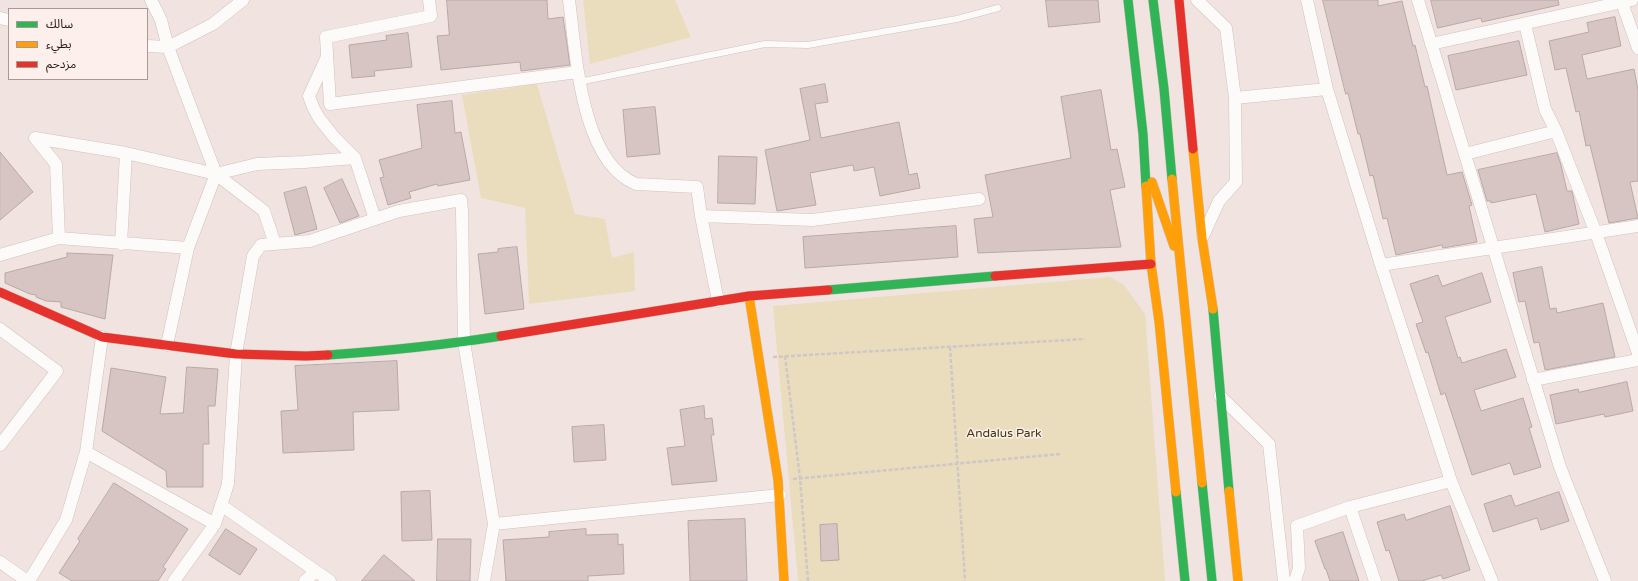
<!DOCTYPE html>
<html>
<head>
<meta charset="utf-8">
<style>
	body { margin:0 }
	#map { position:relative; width:1638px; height:581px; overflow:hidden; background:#f1e4e0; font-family:"Varela Round","Noto Sans Arabic",sans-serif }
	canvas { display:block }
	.legend { position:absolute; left:8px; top:8px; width:140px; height:72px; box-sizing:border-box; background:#fdf0ec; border:1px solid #a99994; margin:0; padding:5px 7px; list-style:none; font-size:12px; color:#2c1611 }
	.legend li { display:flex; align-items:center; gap:8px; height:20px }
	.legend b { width:20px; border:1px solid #a99994 }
</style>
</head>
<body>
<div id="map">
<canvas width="1638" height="581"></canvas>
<ul class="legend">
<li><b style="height:5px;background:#30b455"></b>سالك</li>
<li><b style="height:5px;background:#ff9f0a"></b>بطيء</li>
<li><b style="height:5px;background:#e5322d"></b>مزدحم</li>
</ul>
</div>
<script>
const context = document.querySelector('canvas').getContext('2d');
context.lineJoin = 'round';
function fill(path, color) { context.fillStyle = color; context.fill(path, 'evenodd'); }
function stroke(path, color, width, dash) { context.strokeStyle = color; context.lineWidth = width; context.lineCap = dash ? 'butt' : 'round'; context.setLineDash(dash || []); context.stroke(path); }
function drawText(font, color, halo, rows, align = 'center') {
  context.font = font + ' "Varela Round",sans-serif'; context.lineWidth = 3; context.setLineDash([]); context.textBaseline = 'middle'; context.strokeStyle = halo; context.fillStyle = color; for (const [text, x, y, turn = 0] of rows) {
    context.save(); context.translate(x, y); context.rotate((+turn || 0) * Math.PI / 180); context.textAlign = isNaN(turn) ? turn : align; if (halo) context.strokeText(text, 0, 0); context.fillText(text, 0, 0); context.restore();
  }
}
const green = new Path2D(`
	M583,0h92l16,37 -101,27z
	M537,84l38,130 30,5 7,39 22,-6 1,39 -106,13 -4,-96 -44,-10 -19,-103z
	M1110,277l14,8 21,29 20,267h-367l-25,-275z`);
const building = new Path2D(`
	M447,0h100l1,19 15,-2 7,48 -49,6 -1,-9 -79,8 -4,-34 12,-1z
	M1046,0h52l2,22 -51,5z
	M1323,0h55v6l24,-5 11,45 2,-1 10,42 2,-1 20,89 15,-3 10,33 -3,1 8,36 -34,6 -1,-3 -46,10 -9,-37 -4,1 -10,-44 -3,1 -10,-42h-2l-10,-41 -2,1z
	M1431,0h127l1,5 -77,17 -1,-4 -43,10z
	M1615,17l6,29 -39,9 5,24 47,-10 4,21v91l-8,1 8,36 -29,5 -19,-78 -4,1 -7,-35 -3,1 -10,-44 -11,2 -6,-29 40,-9 -2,-9z
	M408,33l4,34 -38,4 1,5 -23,2 -3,-33 38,-5 -1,-4z
	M1519,41l8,34 -71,15 -8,-34z
	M825,84l3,18 -13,2 6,34 78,-16 10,53 8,-2 3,15 -40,8 -6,-29 -20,4 -1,-6 -43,8 6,32 -39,6 -12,-61 45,-10 -10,-51z
	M1101,90l10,60 6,-1 8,38 -15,3 11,57 -143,6 -4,-34 19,-2 -8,-42 86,-17 -10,-61z
	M452,101l3,32 6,-1 9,48 -32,6 -1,-2 -28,8 2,6 -23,7 -8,-27 4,-1 -5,-17 43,-12 -5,-43z
	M655,107l5,47 -33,3 -4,-47z
	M0,152l33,40 -33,28z
	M1557,153l4,12 6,26h5l7,33 -34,8 -9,-38 -45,9v-2h-4l-9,-31z
	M719,156l38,1 -2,47 -37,-1z
	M342,179l17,37 -19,7 -16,-35z
	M306,187l11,42 -22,6 -11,-42z
	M956,226l2,31 -153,11 -2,-31z
	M517,247l7,62 -39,5 -7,-60 20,-2v-3z
	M67,253l46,2 -8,64 -44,-12v-5l-15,-1 -10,-4v-2l-6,-1 -25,-11v-10l62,-16z
	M1542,267l8,42 6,-1 1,5 46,-10 12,54 -70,13 -6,-28 -5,1 -9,-42 -6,1 -6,-29z
	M1482,273l9,29 -46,15 13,41 2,-1 2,6 44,-14 10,28 -42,13 7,21 42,-13 9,29 -3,1 12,39 -27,8 -4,-12 -38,12 -27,-82 -4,2 -13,-43 -2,1 -10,-29 7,-2 -13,-38 28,-9 4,11z
	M397,361l2,49 -46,2 1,38 -71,3 -2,-42 17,-1 -3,-44z
	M187,367l31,2 -3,37h-7l1,38h-6v43h-36l-1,-16 -64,-40 9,-63 55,9 -6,37 23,-1z
	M1627,382l6,29 -28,6 -1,-3 -48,10 -6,-29 28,-6 1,3z
	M704,406l1,13 7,-1 2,17h-3l6,46 -45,4 -5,-37 18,-2 -5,-36z
	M604,425l2,35 -32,2 -2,-35z
	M114,483l74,46 -25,38 3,2 -8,12h-86l-13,-8 21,-32 -2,-2z
	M430,491l2,49 -30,1 -1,-49z
	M1559,492l10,29 -28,9 -4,-12 -44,14 -9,-28 27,-9 4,11z
	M1450,506l20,64 -27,9 -2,-4 -19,6h-23l-10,-31 -3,1 -9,-29 27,-8 2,6z
	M745,519l2,62h-57l-2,-60z
	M837,524l2,36 -18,1 -1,-36z
	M226,529l31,20 -17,26 -31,-20z
	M586,529v6l32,-1v11l5,-1 1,30 -36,2v5h-82l-3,-41 46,-3v-5z
	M1343,532l16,49h-29l-4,-12h-1l-10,-28z
	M438,539h33l-1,42h-33z
	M384,555l12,10 19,16h-53z`);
const path = new Path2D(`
	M950,347l15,234
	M785,356l15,122 8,103
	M773,357l312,-18
	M793,479l267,-25`);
const lane = new Path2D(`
	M579,82l186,-38 43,1 22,-4 127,-22 41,-11`);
const street = new Path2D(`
	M151,0l10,20 7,27 48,127 -28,74 -21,97
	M429,0l2,16 -105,21 4,67 248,-32
	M569,0c7,52 11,161 67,184l61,3 4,29 17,85
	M1197,0l29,28 9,70 1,84 -17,19 -16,35
	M1307,0l20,89 54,176 70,216 41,100
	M1418,0l142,467 45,114
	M1621,0l17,48
	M0,18l9,2
	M1525,24l20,85 11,22 40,102 42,120
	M1431,44l201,-44
	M147,46l21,1 45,-23 30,-24
	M326,59l-17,37 4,11 6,11 15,19 21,21 20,61
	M1235,98l92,-9
	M35,138l91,15 90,21
	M35,138l21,26 3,74
	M1465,154l91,-23
	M701,216l111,4 167,-21
	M121,244l5,-91
	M275,244l-11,-33 -48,-37 41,-10 47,-2 51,-4
	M0,255l59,-17 129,10
	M1381,265l257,-39
	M0,329l57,42 -57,74
	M1533,380l105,-20
	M1220,396l49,48 15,137
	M86,452l129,72
	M221,505l109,76
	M1350,507l25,74
	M494,524l286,-29
	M0,562l27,19
	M29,581l37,-61 20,-68 16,-115
	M174,581l41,-57 13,-40 8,-130 17,-98 8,-11 49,-4 89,-30 62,-11 1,11 2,131 30,182 -10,57
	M305,581l11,-10
	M1295,581l4,-13 -2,-42 53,-19 101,-26`);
const fast = new Path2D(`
	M1128,0l15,134 3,52
	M1153,0l11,89 8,90
	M828,290l167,-14
	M1213,309l16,182
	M328,355c58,-4 116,-10 173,-19
	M1202,483l10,98
	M1176,492l9,89`);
const slow = new Path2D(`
	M1193,149l9,89 11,71
	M1172,179l30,304
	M1152,182l22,64
	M1146,186l5,78 8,57 17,171
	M749,296l29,184 6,101
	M1229,491l9,90`);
const jam = new Path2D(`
	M1179,0l14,149
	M995,276l156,-12
	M0,292l102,45 134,17 70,2 22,-1
	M501,336l248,-40 79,-6`);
const parkNames = [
	["Andalus Park",1004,434]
];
fill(green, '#e9ddbe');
fill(building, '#d7c5c4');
stroke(building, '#b8a8a6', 1);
stroke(lane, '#d1c0bb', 7);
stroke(street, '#d1c0bb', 13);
stroke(fast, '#d1c0bb', 10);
stroke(slow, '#d1c0bb', 10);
stroke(jam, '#d1c0bb', 10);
stroke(path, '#cec7c5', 2.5, [4, 2]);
stroke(lane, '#fdfbfa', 6);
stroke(street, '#fdfbfa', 12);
stroke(fast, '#30b455', 9);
stroke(slow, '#ff9f0a', 9);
stroke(jam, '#e5322d', 9);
drawText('12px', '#403710', '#fdf0ec', parkNames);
</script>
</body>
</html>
